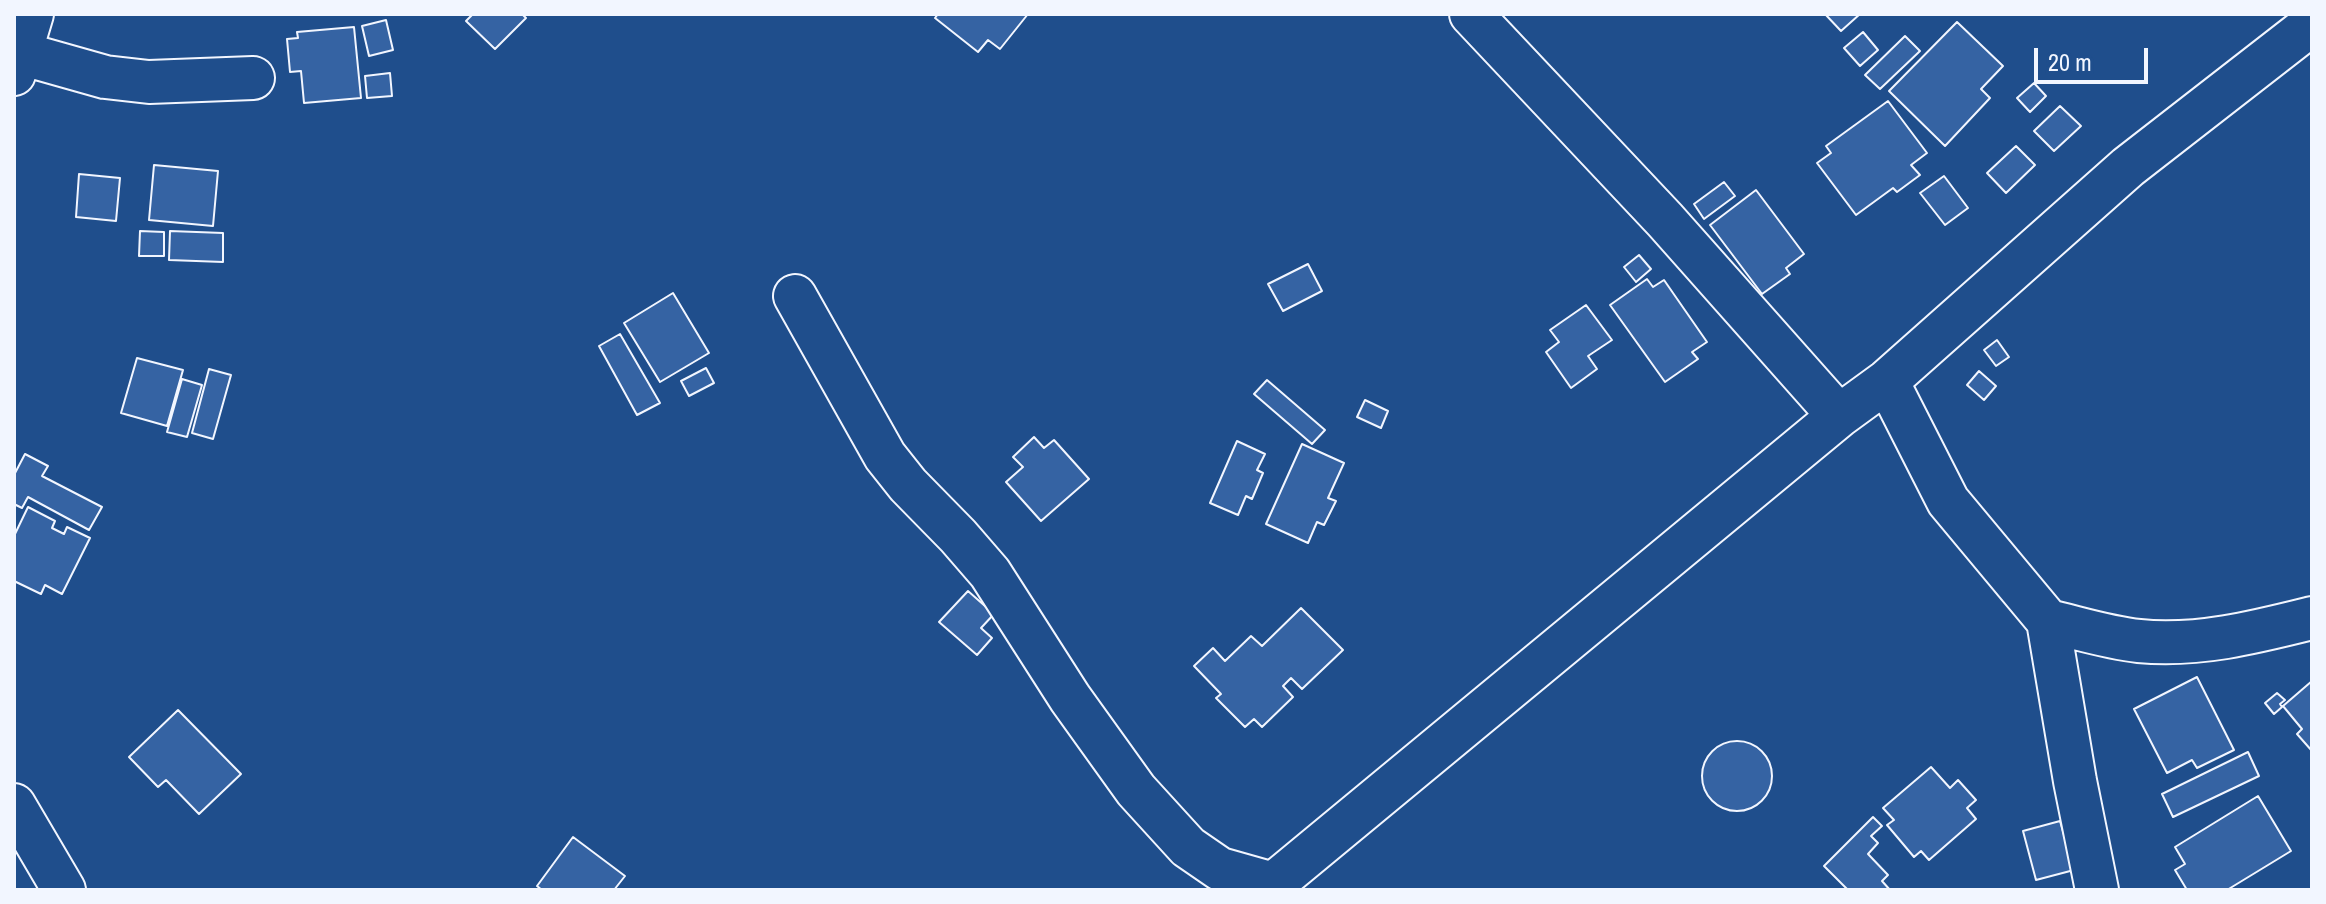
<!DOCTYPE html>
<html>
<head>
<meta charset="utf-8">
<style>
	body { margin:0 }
	#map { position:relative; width:2326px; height:904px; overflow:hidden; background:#1f4e8c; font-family:"Archivo Narrow",sans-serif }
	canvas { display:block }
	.frame { position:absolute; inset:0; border:16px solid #f2f6ff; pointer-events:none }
	.scale { position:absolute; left:2034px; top:48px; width:114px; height:36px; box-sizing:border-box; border:4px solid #f2f6ff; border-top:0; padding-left:10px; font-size:24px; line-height:28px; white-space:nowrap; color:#f2f6ff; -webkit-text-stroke:6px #1f4e8c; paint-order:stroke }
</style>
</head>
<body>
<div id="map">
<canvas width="2326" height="904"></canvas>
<div class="frame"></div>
<div class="scale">20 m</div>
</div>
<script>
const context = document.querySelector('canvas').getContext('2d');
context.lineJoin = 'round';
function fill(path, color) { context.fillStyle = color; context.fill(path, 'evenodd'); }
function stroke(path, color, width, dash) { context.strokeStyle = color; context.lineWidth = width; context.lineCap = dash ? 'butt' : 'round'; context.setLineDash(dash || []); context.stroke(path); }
const building = new Path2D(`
	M473,14h49l4,4 -31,31 -29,-28z
	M938,14h90l-28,35 -12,-9 -10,12 -43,-34z
	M1825,14h35l-19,17z
	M386,20l7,30 -24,6 -7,-30z
	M1957,22l46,44 -22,23 9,9 -45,48 -56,-55z
	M354,27l7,71 -57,5 -3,-32 -11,1 -3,-33 11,-1 -1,-6z
	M1863,32l15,18 -18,16 -16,-18z
	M1905,36l15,15 -40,38 -15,-14z
	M390,73l2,23 -25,2 -2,-22z
	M2034,83l12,13 -16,16 -13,-14z
	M1888,101l39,52 -16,12 9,10 -23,17 -4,-4 -37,27 -39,-52 14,-10 -5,-7z
	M2060,106l21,20 -27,25 -20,-20z
	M2016,146l19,19 -29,28 -19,-20z
	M154,165l64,6 -5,55 -64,-6z
	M79,174l41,4 -4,43 -40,-4z
	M1944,176l24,32 -23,17 -25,-32z
	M1724,182l11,14 -31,23 -10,-15z
	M1756,190l48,64 -18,14 4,6 -28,20 -52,-69z
	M140,231l24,1v24h-25z
	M170,231l53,2v29l-54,-2z
	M1639,255l12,14 -15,13 -12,-15z
	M1308,264l14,27 -39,20 -15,-27z
	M1647,279l6,8 11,-7 43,62 -15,10 6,7 -33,23 -55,-77z
	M673,293l36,60 -49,29 -36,-59z
	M1586,305l26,35 -24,16 9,13 -26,19 -25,-36 13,-10 -9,-12z
	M620,334l40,69 -23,12 -38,-69z
	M1997,340l12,17 -13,9 -12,-16z
	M137,358l46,12 -16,56 -46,-13z
	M706,368l8,15 -25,13 -8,-15z
	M209,369l22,6 -18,64 -21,-6z
	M1979,371l17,15 -12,14 -17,-15z
	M182,379l20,6 -15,52 -20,-5z
	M1267,380l58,50 -13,14 -58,-50z
	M1365,400l23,11 -7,17 -24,-11z
	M1034,437l10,11 10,-8 35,39 -48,42 -35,-39 17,-15 -10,-10z
	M1237,441l28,13 -8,16 6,3 -11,26 -6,-3 -8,19 -28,-12z
	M1302,444l42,19 -16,35 8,3 -12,24 -7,-3 -9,21 -42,-19z
	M25,454l23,12 -6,10 60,31 -13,23 -61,-33 -6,11 -8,-4v-29z
	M28,507l27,14 -3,7 12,6 3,-7 23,11 -28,56 -17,-9 -4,9 -27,-13v-45z
	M968,591l26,23 -13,14 11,10 -15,17 -38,-33z
	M1301,608l42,42 -41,39 -11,-11 -8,8 10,11 -31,30 -8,-8 -9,8 -29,-29 5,-4 -27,-28 19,-18 12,13 26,-25 11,10z
	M2197,677l37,73 -37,18 -5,-8 -25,13 -33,-64z
	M2312,681v70l-15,-17 5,-5 -19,-23z
	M2277,693l8,7 -5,4 2,3 -8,7 -9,-11z
	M178,710l63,64 -42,40 -33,-34 -8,7 -29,-30z
	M1702 776a35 35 0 1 1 70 0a35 35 0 1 1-70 0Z
	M2248,752l11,24 -86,41 -11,-23z
	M1931,767l19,21 8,-8 18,20 -9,8 9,11 -47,41 -8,-9 -7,6 -27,-32 7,-5 -11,-12z
	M2258,796l33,55 -64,39h-40l-12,-20 10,-6 -10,-17z
	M1873,817l9,9 -11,10 7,7 -10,11 20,21 -6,6 8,9h-42l-24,-24z
	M2060,821l14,49 -38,10 -13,-49z
	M573,837l52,39 -11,14h-72l-5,-4z`);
const minor = new Path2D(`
	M1471,14l194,206 174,196
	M20,53l85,24 44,5 104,-4
	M14,74l18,-60
	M795,296l90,160 23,29 50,51 32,37 80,125 66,92 52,57 32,22 53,15
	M1887,381l61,120 100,120 27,160 22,109
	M2048,621c30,7 61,17 91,20 58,6 117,-9 173,-23
	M14,805l50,85
	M1266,890l573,-474 48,-35 241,-214 184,-143`);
fill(building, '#3563a3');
stroke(building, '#f2f6ff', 2);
stroke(minor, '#f2f6ff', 46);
stroke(minor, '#1f4e8c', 42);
</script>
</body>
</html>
